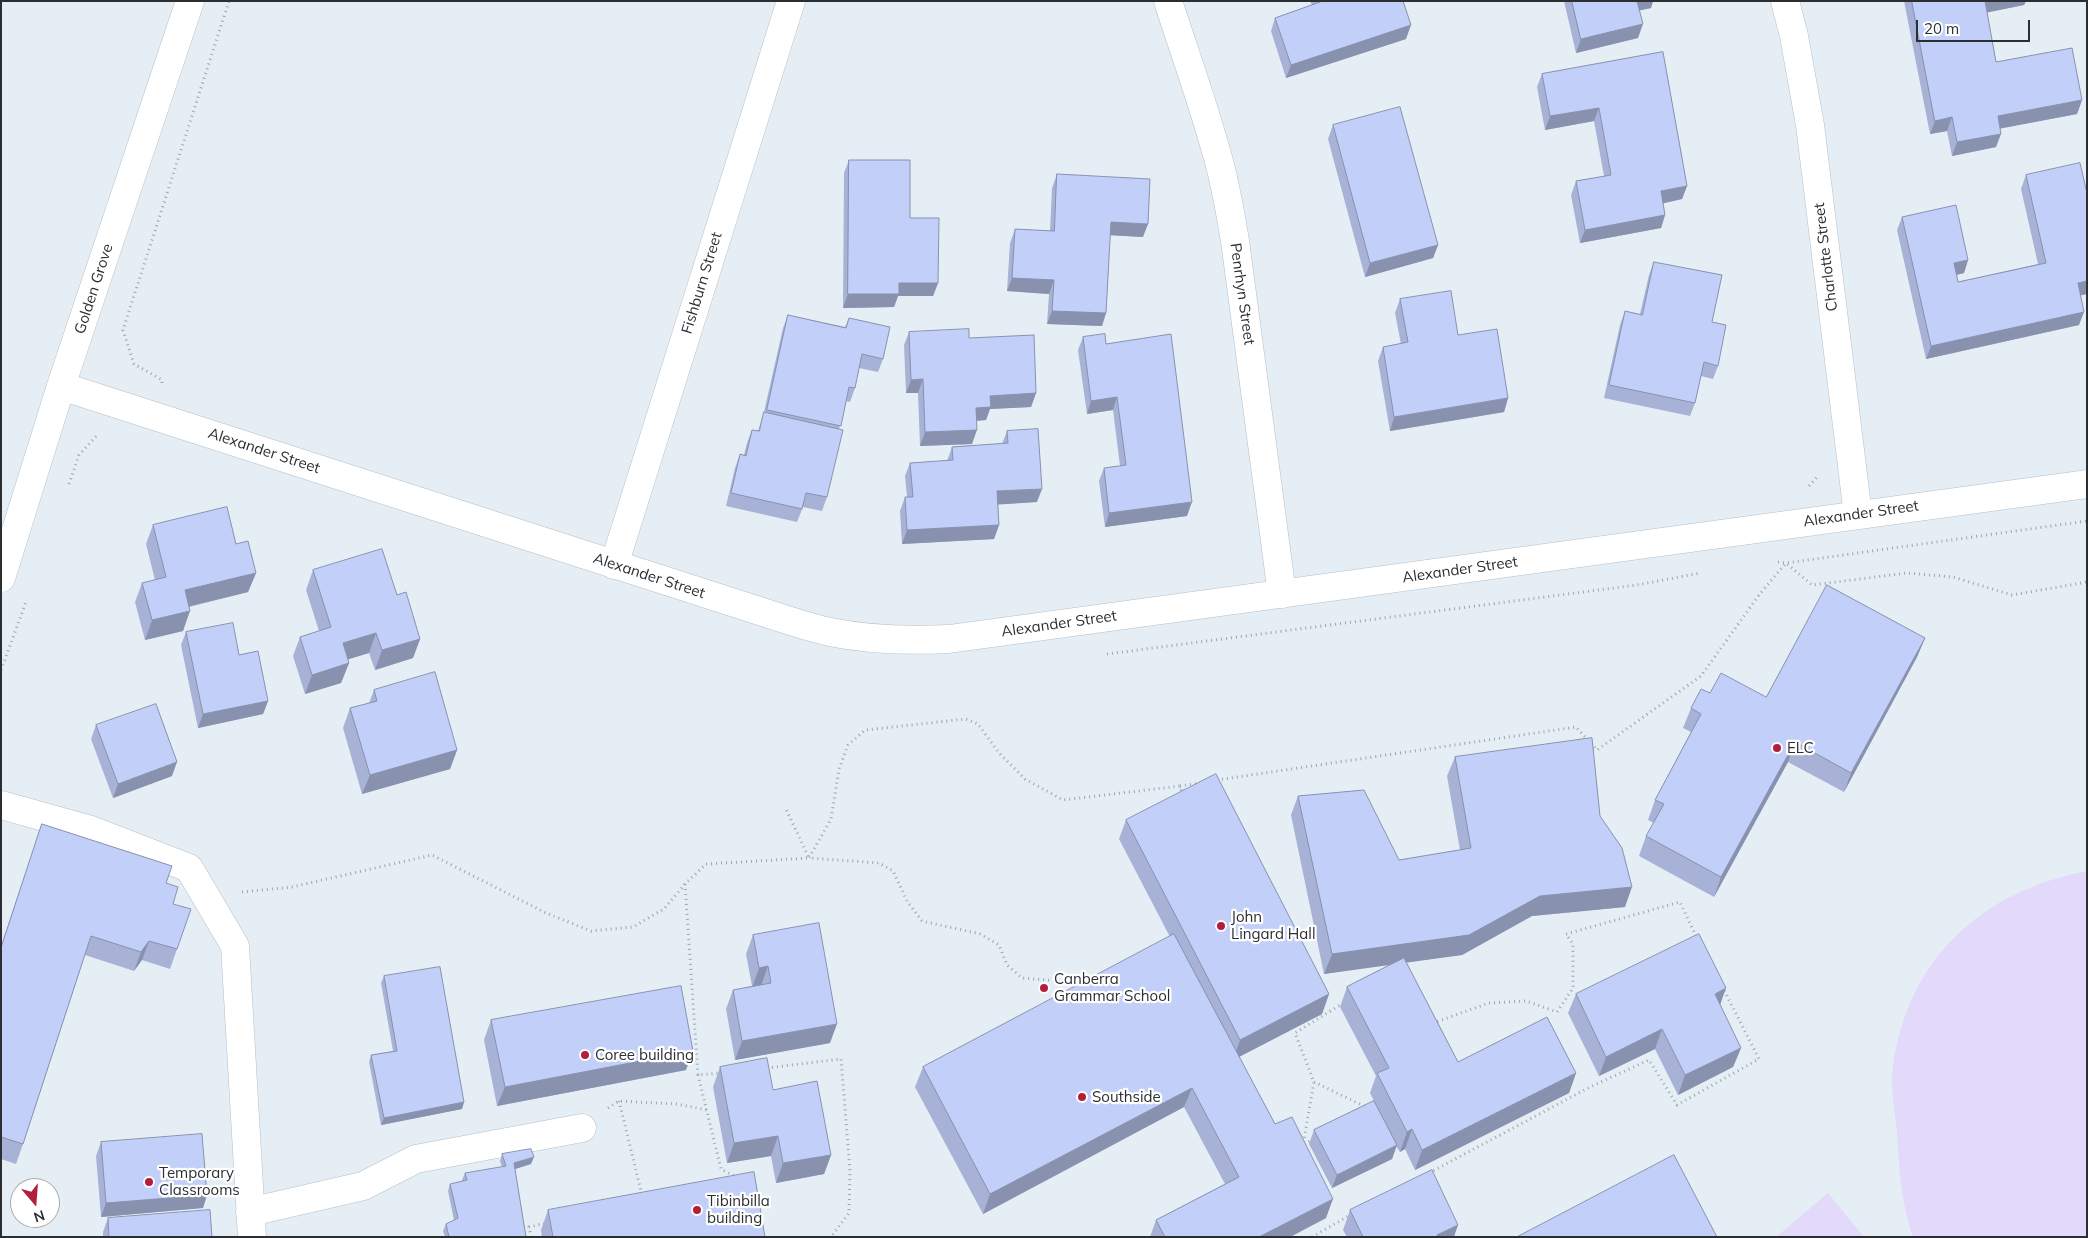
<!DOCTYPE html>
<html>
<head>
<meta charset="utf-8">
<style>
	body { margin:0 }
	#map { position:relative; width:2088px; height:1238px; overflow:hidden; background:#e5eef5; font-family:Mulish,sans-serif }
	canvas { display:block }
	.frame { position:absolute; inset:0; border:2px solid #2b2f32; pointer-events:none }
	.north { position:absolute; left:10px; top:1178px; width:50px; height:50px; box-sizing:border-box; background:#fff; border:1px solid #aaacad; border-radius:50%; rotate:162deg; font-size:14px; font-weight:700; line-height:20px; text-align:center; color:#2b2f32 }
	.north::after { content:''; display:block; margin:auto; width:18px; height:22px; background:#b21f3d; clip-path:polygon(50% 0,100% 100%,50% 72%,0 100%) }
	.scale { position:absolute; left:1916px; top:20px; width:114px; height:22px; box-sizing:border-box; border:2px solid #2b2f32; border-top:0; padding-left:6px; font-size:15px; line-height:18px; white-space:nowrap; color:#2b2f32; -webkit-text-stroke:4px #fff; paint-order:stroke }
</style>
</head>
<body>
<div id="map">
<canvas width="2088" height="1238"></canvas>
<div class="frame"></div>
<div class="north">N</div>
<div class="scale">20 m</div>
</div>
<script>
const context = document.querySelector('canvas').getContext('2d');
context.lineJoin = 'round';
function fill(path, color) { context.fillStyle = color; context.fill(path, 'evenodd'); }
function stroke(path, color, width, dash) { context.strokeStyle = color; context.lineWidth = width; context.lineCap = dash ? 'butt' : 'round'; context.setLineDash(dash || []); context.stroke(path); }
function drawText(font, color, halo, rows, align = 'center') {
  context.font = font + ' Mulish,sans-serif'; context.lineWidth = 4.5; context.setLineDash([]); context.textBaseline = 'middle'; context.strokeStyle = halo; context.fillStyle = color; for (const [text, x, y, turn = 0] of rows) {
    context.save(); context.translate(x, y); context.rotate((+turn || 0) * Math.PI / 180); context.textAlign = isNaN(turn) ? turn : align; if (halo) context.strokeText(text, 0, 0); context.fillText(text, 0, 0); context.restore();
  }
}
const green = new Path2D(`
	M2087,871v366h-174c-12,-34 -14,-69 -16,-105 -2,-21 -7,-44 -4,-65 14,-108 89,-176 194,-196z
	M1828,1193l36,44h-88z`);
const path = new Path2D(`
	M162,383v-3l-28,-16 -11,-34 106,-329
	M69,484l10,-29 19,-21
	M1809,486l9,-10
	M1778,562l8,1 301,-42
	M1107,654l530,-69 63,-12
	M1,670l25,-68
	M1217,780l359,-53 21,23 104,-74 58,-81 27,-32 26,22 95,-12 46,4 59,18 75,-13
	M1180,786l20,-3
	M685,884l13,191 23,-2
	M242,892l50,-5 140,-32 114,58 45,18 42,-4 31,-18 21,-25 21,-20 103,-6 -24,-51
	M1084,983l-62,-5 -15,-13 -8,-20 -19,-11 -58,-13 -15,-20 -14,-30 -14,-8 -70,-5 22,-39 8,-50 9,-24 17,-15 101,-11 12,5 21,29 26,26 38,21 117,-14 2,7
	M1434,1019l2,3 53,-19 37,-2 31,11 16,-24v-44l-7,-10 114,-32 17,36
	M767,1068l74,-9 9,112 -1,42 -18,24
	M698,1075l23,94 15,8
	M1314,1082l52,25
	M619,1101l23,94
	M608,1108l11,-7 58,3 30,6
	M1314,1139l-11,6 11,-63 -19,-49 50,-31
	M1429,1173l161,-86 59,-27 28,45 82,-46 -35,-69
	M531,1237l-2,-10 17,-4
	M1312,1237l38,-22`);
const minor = new Path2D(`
	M1168,1c16,50 34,99 48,150 9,29 14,60 19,90l47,353
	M1785,1l9,35 16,89 48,390
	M61,386l714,230c18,6 37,12 55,16 39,8 79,9 119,7l1138,-155
	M614,565l177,-564
	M1,578l60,-192 129,-385
	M1,805l90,25 98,38 46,78 17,291
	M250,1212l113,-26 53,-27 166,-31`);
const wall = new Path2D(`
	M1310,1h93l3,38 -120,39 -15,-47 4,-13 37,-13z
	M1564,1h89l-2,7 -12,2 -1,28 -62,15z
	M1904,1h122l-2,4 -37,7 9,50 86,38 -5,14 -77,14 -4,19 -44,9 -5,-25 -17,3z
	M1663,52l24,134 -5,13 -19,4 2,12 -4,13 -81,15 -9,-48 5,-14 28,-5 -10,-55 -49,9 -8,-43 5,-13z
	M1333,125l105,120 -5,13 -68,19 -37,-138z
	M849,160l61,58 28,65 -5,13h-35l-4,11 -51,1 1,-135z
	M1057,174l86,63 -33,-2 -4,78 -4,13 -55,-2 2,-30 -42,-3 3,-48 5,-14 35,2 2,-43z
	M2026,175l61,119 -6,1 -2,30 -153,34 -29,-129 5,-13 66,43 -4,13 -8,2 2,7 80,-18 -17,-75z
	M1654,262l58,60 6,44 -5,13 -12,-3 -6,27 -5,13 -86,-18 16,-73 5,-14 15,3 9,-39z
	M1400,299l58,36 50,63 -4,14 -114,19 -12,-70 5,-14 18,-3 -6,-31z
	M788,315l57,12 4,-9 34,41 -5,13 -19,-4 -4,20 -5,14 -4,-1 -7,28 -12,68 -5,14 -19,-4 -6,15 -71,-16 9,-38 5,-14 4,1 3,-12 5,-13 6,1 6,-19 19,-84z
	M909,332l60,6 67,55 -5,14 -41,2 -4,11 -10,1 -4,23 -52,2 -2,-53h-12l-2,-48z
	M1083,337l23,7 81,172 -82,11 -6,-46 5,-13 16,-2 -7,-56 -26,4 -9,-64z
	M1007,431l30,71 -39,2 1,21 -5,14 -92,5 -2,-33 5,-14h2l-2,-21 5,-13 37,-2 5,-14 50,-3z
	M153,525l83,19 20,29 -8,19 -59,15 -6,24 -38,9 -10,-38 7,-19 13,-3 -9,-36z
	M313,570l84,25 23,44 -7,19 -38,12 -6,-17 -22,6 2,4 -8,20 -36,11 -12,-38 7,-19 19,-6 -13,-41z
	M186,632l53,23 29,46 -5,13 -65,14 -17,-83z
	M1925,638l-8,19 -73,135 -56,-30 -74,135 -75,-41 7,-20 8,-13 -6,-3 7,-20 36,-68 -8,-4 8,-20 19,-15 56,4z
	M374,690l83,60 -7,19 -88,25 -19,-66 7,-20 19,-5z
	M96,725l76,51 -59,22 -22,-59z
	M1455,757l145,59 25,91 -93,9 -70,39 -56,7 52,100 118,11 -7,20 -154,77 -10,-21 -5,3 -4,-6 -4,13 -60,29 -23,-44 5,-14 60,-29 -4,-8 6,-17 -36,-69 7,-20 45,-23 -68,10 -33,-159 7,-19 101,64 61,-10 -13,-74z
	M1126,820l203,174 -7,20 -83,43 87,161 -36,19h-140l6,-17 69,-36 -41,-77 -201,107 -68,-127 8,-20 247,-130 -51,-98z
	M42,824l124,59 7,21 4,45 -7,20 -28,-9 -8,11 -49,-16 -62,189 -7,20 -15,-5v-213z
	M753,935l77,108 -95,17 -9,-51 7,-19 19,-4 -6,-32z
	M384,976l80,126 -2,7 -81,16 -12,-63 2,-7 22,-4 -12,-68z
	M1576,994l144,12 21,42 -8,19 -55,28 -23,-46 -56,27 -31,-63z
	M491,1020l195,50 -189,36 -13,-66z
	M720,1067l53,23 58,65 -7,19 -48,9 -5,-27 -44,7 -14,-76z
	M101,1142l106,53 -4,13 -102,9 -5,-61z
	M502,1154l29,10 -16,5 11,68h-81l-2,-6 3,-7 8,-4 -6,-29 2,-7 13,-2 -1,-2 3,-7 37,-6 -2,-6z
	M548,1210l217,27h-223l-1,-7z
	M1350,1210l104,27h-107l-4,-7z
	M108,1218l104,19h-109v-5z`);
const shadedWall = new Path2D(`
	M1636,1h17l-2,7 -19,4z
	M1984,1h42l-2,4 -44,9z
	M1643,24l-5,14 -62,15 5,-14z
	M1411,25l-5,14 -120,39 5,-13z
	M2082,100l-5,14 -84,16 5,-14z
	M1599,108l-5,13 -49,9 5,-14z
	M1952,117l-5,14 -17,3 5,-13z
	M2001,134l-5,13 -44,9 5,-14z
	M1687,186l-5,13 -26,6 5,-14z
	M1665,215l-4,13 -81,15 5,-13z
	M1111,222l37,2 -5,13 -37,-2z
	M1438,245l-5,13 -68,19 5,-14z
	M1968,260l-4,13 -15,4 5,-14z
	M1012,278l42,2 -5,14 -42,-3z
	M2087,281v13l-14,3 5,-14z
	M899,283h39l-5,13h-35l-4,11 -51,1 5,-14z
	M1052,311l54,2 -4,13 -55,-2z
	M2084,312l-5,13 -153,34 5,-13z
	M923,379l-5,14h-12l5,-13z
	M1036,393l-5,14 -41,2 -4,11 -15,1 5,-13 14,-12z
	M1117,397l-4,13 -26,4 4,-13z
	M1508,398l-4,14 -114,19 4,-14z
	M977,430l-5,14 -52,2 5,-14z
	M1042,489l-5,13 -45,3 5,-14z
	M1192,502l-5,14 -82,11 4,-14z
	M999,525l-5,14 -92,5 5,-14z
	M256,573l-8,19 -70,17 7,-19z
	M190,611l-7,20 -38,9 7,-20z
	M376,633l-7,20 -33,10 7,-20z
	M1925,638l-8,19 -73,135 7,-19z
	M420,639l-7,19 -38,12 7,-20z
	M349,663l-8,20 -36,11 7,-19z
	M268,701l-5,13 -65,14 5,-14z
	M1795,742l-7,20 -74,135 7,-20z
	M457,750l-7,19 -88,25 8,-19z
	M177,762l-5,14 -59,22 5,-14z
	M1632,887l-7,20 -93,9 -70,39 -138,19 8,-20 208,-58z
	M149,941l-7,19 -8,11 7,-19z
	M768,966l-7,20 -9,2 7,-20z
	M1726,988l-7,20 -4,-14z
	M1329,994l-7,20 -89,46 7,-20z
	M837,1024l-7,19 -95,17 7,-19z
	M1662,1029l-7,20 -56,27 7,-19z
	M1741,1048l-8,19 -55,28 7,-20z
	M693,1051l-7,19 -189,36 8,-19z
	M1576,1073l-7,20 -154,77 7,-20z
	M1192,1088l-8,19 -201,107 7,-20z
	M464,1102l-2,7 -81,16 3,-7z
	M1412,1129l-7,20 -5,3 7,-20z
	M778,1136l-7,20 -44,7 7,-20z
	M1397,1145l-5,14 -60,29 5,-13z
	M831,1155l-7,19 -48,9 7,-20z
	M534,1157l-3,7 -19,6 2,-7z
	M207,1195l-4,13 -102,9 5,-14z
	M1333,1199l-7,19 -36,19h-31z
	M1458,1225l-4,12h-18l1,-2z`);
const building = new Path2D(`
	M1320,1h83l8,24 -120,40 -16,-47 45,-16z
	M1572,1h65l6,23 -62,15z
	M1912,1h73l11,61 76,-14 10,52 -84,16 3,18 -44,8 -5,-25 -17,4z
	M1663,52l24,134 -26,5 4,24 -80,15 -9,-49 35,-6 -12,-67 -49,8 -8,-42z
	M1400,107l38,138 -68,18 -37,-138z
	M849,160h61v58h29l-1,65h-39v11h-51z
	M2080,163l7,30v88l-9,2 6,29 -153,34 -29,-129 54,-12 12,55 -14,3 4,19 88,-19 -20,-88z
	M1057,174l93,5 -2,45 -37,-2 -5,91 -54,-2 2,-31 -42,-2 3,-49 39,2z
	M1654,262l68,13 -10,47 14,3 -8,41 -14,-4 -9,41 -86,-18 16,-74 17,4z
	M1451,291l7,44 39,-6 11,69 -114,19 -11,-70 25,-5 -8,-43z
	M788,315l58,13 3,-10 41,9 -7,32 -21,-5 -7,34 -6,-1 -8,39 -74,-16z
	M969,329v9l65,-3 2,58 -46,3 1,11 -15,1 1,22 -52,2 -2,-53 -12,1 -2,-48z
	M1105,334l1,10 65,-10 21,168 -83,11 -5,-45 22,-3 -9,-68 -26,4 -8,-64z
	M764,412l79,18 -16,67 -21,-4 -4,16 -71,-16 9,-39 6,2 6,-26 7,1z
	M1038,429l4,60 -45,2 2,34 -92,5 -2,-33h8l-3,-34 43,-3 -1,-13 56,-4 -1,-12z
	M227,507l9,37 12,-3 8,32 -71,17 5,21 -38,9 -10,-37 24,-6 -13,-52z
	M382,549l15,46 9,-3 14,47 -38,11 -6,-17 -33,10 6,20 -37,12 -12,-38 31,-10 -18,-57z
	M1827,585l98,53 -74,135 -56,-31 -74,135 -75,-41 18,-32 -9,-4 46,-86 -10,-6 10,-19 9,4 11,-20 45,24z
	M233,623l6,32 19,-4 10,50 -65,13 -17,-82z
	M435,672l22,78 -87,25 -20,-67 27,-7 -3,-11z
	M156,704l21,58 -59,22 -22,-59z
	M1592,738l8,78 22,32 10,39 -92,9 -71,39 -137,19 -34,-158 66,-6 35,70 72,-12 -16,-91z
	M1216,774l113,220 -89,46 -114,-220z
	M42,824l130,42 -6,17 12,4 -5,17 18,5 -14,40 -28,-8 -8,11 -50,-16 -68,208 -22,-7v-189z
	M819,923l18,101 -95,17 -9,-51 38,-7 -3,-17 -9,2 -6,-33z
	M1174,934l101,190 17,-7 41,82 -74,38h-94l-9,-17 83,-43 -47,-89 -202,106 -67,-127z
	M1699,934l27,54 -11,6 26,54 -56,27 -23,-46 -56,28 -30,-63z
	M1404,958l54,104 89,-45 29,56 -154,77 -10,-21 -5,3 -30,-59 12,-5 -42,-81z
	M440,967l24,135 -80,16 -13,-63 26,-4 -13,-75z
	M681,986l12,65 -188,36 -14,-67z
	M767,1058l6,32 44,-9 14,74 -48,8 -5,-27 -44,7 -14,-76z
	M1374,1101l23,44 -60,30 -23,-45z
	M202,1134l5,61 -101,8 -5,-61z
	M531,1149l3,8 -20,6 12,74h-77l-3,-13 12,-6 -8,-34 17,-4 -2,-7 41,-7 -4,-12z
	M1674,1155l43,82h-200z
	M1432,1170l26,55 -21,10 1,2h-75l-13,-27z
	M754,1172l11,65h-212l-5,-27z
	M210,1210l2,27h-103l-1,-19z`);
const markers = [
	[1777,748,5,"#b21f3d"],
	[1221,926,5,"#b21f3d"],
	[1044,988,5,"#b21f3d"],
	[585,1055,5,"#b21f3d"],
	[1082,1097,5,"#b21f3d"],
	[149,1182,5,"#b21f3d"],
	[697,1210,5,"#b21f3d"]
];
const streetNames = [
	["Charlotte Street",1826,257,-97],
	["Fishburn Street",702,283,-73],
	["Golden Grove",94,289,-72],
	["Penrhyn Street",1242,294,82],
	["Alexander Street",264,451,18],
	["Alexander Street",1861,514,-8],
	["Alexander Street",1460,570,-8],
	["Alexander Street",649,576,18],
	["Alexander Street",1059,624,-8]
];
const poiNames = [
	["ELC",1787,748],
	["John",1231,917],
	["Lingard Hall",1231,934],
	["Canberra",1054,979],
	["Grammar School",1054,996],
	["Coree building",595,1055],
	["Southside",1092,1097],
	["Temporary",159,1173],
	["Classrooms",159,1190],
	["Tibinbilla",707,1201],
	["building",707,1218]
];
fill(green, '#e2d9fb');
stroke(minor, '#b6bec6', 29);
stroke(path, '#9ea5ab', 3, [1, 4]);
stroke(minor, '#fff', 28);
fill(wall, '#a7b2d6');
fill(shadedWall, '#8891ae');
fill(building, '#c2cff9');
stroke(building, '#8891ae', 1);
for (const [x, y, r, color] of markers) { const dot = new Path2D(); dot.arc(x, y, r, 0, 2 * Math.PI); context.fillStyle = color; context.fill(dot); stroke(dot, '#fff', 2); }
drawText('15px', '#2b2f32', '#fff', streetNames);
drawText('15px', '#2b2f32', '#fff', poiNames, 'left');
</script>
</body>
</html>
